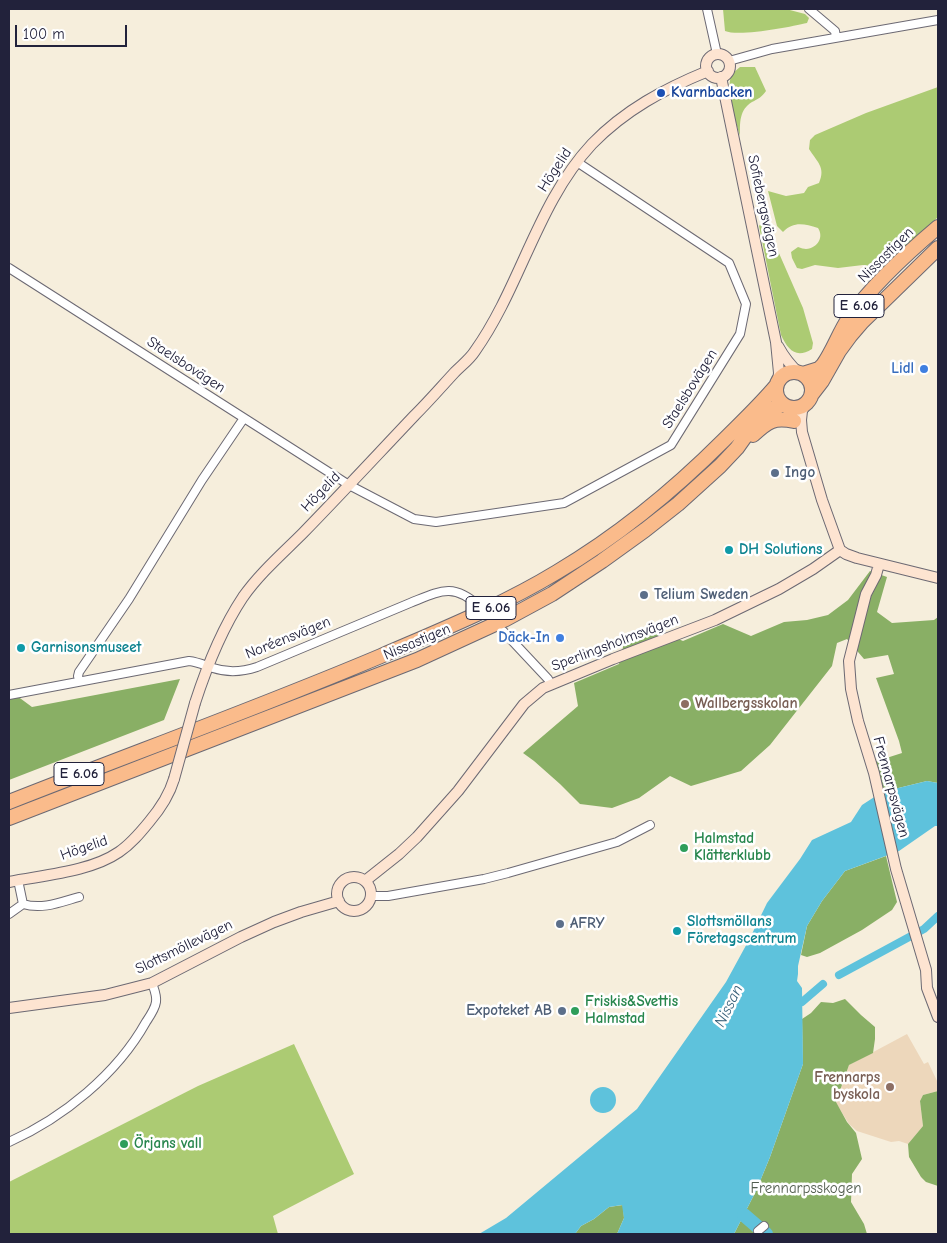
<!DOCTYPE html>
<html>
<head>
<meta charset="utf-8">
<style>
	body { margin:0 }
	#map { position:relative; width:947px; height:1243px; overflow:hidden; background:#f6eedc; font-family:"Comic Neue",sans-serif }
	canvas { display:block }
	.frame { position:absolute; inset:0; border:10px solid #22223b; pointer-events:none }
	.scale { position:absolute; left:15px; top:25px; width:112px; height:22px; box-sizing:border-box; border:2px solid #22223b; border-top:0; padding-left:6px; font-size:15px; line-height:18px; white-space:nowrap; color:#22223b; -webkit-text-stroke:4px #fff; paint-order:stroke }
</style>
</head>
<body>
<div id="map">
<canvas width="947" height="1243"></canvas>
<div class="frame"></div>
<div class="scale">100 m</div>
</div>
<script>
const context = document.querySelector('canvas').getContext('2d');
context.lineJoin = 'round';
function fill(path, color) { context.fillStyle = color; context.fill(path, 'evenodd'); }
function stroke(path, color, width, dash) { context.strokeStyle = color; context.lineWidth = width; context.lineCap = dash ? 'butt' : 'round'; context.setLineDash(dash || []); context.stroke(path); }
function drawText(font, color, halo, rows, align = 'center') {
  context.font = font + ' "Comic Neue",sans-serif'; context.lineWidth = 5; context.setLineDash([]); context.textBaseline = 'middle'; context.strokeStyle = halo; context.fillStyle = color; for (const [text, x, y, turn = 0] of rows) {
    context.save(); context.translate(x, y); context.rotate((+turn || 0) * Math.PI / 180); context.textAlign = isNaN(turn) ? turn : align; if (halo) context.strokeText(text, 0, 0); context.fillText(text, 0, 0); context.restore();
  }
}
const built = new Path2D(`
	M907,1034l17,30 4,-2 10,21v8l-15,4 -3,6 3,25 -15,18 -9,-3 -8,1 -34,-11 -8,-7 -13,-21 13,-38z`);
const green = new Path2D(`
	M723,9h63l19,5 4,4 -2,5c-17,4 -68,14 -82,8z
	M740,67h15l11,24c-4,6 -8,8 -14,11 -13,8 -12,21 -12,34 -4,-13 -14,-47 -9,-60 2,-4 6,-6 9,-9z
	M938,87v130l-56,52h-7l-5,-3 -7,-1 -25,3 -23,-3 -13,4 -5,-1 -5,-10 -1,-6 7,-5c3,1 6,2 8,2 12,-1 18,-12 12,-21 -14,-4 -24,-7 -35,4l-6,-6 -9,-35 18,5 18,-3 4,-6 11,-4c7,-16 -2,-21 -10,-34l1,-9 5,-5 51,-22z
	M764,219l39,89 10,35 -1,6c-16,10 -24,1 -31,-14l-22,-109z
	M294,1044l60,130 -81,42 5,18h-269v-52l189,-96z`);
const forest = new Path2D(`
	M870,571l17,6 -10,35 15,11 42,-3 4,-3v166l-11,-2 -45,11 -8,-30 28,-9 -3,-12 -23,-63 18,-4 -6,-19 -24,4 -17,-20 -10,4 -5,23 -62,79 -29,26 -50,15 -21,-10 -31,22 -27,10 -32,-4 -20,-20 -26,-23 -11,-8 55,-47 -4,-23 45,-19 5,-21 36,-12 23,10 40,-17 28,12 33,-14 23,-2 21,-5 20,-15z
	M180,679l-16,41 -155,60v-90l23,17z
	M886,856l11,46 -5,8 -30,20 -42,23 -13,4 -6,-2 6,-29 15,-25 23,-30z
	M845,999l16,16 14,12v12l-2,14 -24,12 -13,37 11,20 9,11 6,26 -10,15 -1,28 13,22 3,10h-133l22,-43 14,-34 33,-93 -1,-45 9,-6 10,-11 12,1z
	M938,1091v95l-12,-4 -5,-5 -12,-20 -1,-13 15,-18 -3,-25 3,-6z
	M623,1205l1,13 -7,16h-42l6,-8 13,-7 15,-12z`);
const water = new Path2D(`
	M927,781l11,2v43h-3l-36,25 -54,20 -23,30 -15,25 -9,40v8l-1,7 5,7 1,76 -33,93 -14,34 -22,43h-117l7,-16 -2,-13 -13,2 -15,12 -13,7 -6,8h-96l27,-16 131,-109 89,-127 24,-44 17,-35 33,-44 12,-19 39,-18 11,-17 20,-13z
	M590 1100a13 13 0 1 1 26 0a13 13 0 1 1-26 0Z`);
const canal = new Path2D(`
	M839,975l85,-46 14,-13
	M802,1002l21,-18`);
const river = new Path2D(`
	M744,1215l22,19`);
const street = new Path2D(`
	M707,9l10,45
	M809,9l26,22 1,6
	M729,61l43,-12 166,-29
	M9,268l340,217 65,34 22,3 128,-19 107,-58 69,-111 6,-30 -17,-41 -152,-101
	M503,631l45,48 3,5
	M79,681l-1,-5 1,-4 50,-73 73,-119 42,-62
	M9,695l180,-34c9,1 15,4 24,7 15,5 29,4 44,-1l153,-64c30,-12 43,-21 70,4
	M371,896h17l96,-17 24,-6 109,-31 33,-17
	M23,904c19,6 38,-2 56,-7
	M9,914l14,-10 -5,-24
	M9,1142c54,-24 108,-68 137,-120 4,-6 9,-13 10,-20 1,-7 -2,-13 -4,-19
	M758,1231l6,-5`);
const secondary = new Path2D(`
	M706 66a12 12 0 1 1 24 0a12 12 0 1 1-24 0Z
	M721,77l55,265 3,31 -1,8
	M778,346c6,11 12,19 21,27
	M805,405l-3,6 -1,9 1,12 20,68 18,50 6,4 11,4 81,20
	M879,564l-3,11 -10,19 -17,67 2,28 7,32 16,52 22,96 30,101 1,18 11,29
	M195,703c12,-37 26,-73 48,-106 17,-24 39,-43 60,-64 38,-39 75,-79 112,-118 14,-14 27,-29 40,-43 7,-7 15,-13 20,-21 46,-65 62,-148 117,-207 33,-34 72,-55 116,-73
	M337 894a17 17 0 1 1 34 0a17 17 0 1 1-34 0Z
	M365,881l34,-27 18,-17 41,-46 66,-87 19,-16 70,-29 102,-39 64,-31 34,-20 27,-19
	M9,882c34,-7 81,-10 110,-30 12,-8 21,-19 30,-30 11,-13 20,-26 25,-43
	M9,1008l96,-13 47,-12 89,-46 33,-15 27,-10 38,-11`);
const highway = new Path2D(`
	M776 390a18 18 0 1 1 36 0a18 18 0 1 1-36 0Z
	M803,374l16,-5 4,-4c10,-14 16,-32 26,-47 24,-34 57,-64 89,-91
	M812,394l10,-13 17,-30 11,-15 12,-14 76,-74
	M753,435c15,-14 21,-18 41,-14
	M9,802c124,-49 249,-94 372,-146 60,-26 120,-50 176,-84 61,-36 117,-82 167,-132 18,-18 36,-35 52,-54
	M9,818l408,-158 87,-40 48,-26 50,-33 43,-31 33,-26 42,-38 17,-18 22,-31 9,-6 14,-6`);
const secondaryBridge = new Path2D(`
	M174,779l21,-76`);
const markers = [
	[661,93,5,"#1a4fb4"],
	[924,369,5,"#3f7fe0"],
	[775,473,5,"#5c6f8a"],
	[729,550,5,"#0f9aa8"],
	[644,595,5,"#5c6f8a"],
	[560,638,5,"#3f7fe0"],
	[21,648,5,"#0f9aa8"],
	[685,704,5,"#8d6e63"],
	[684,848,5,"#2e9e5b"],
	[560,924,5,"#5c6f8a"],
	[677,931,5,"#0f9aa8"],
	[562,1011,5,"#5c6f8a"],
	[575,1011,5,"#2e9e5b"],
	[890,1087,5,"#8d6e63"],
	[124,1144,5,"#2e9e5b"]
];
const shields = [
	[859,306,50],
	[491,608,50],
	[79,774,50]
];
const shieldNames = [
	["E 6.06",859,306],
	["E 6.06",491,608],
	["E 6.06",79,774]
];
const transitNames = [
	["Kvarnbacken",671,93]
];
const streetNames = [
	["Högelid",555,170,-57],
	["Sofiebergsvägen",763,206,78],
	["Nissastigen",886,255,-45],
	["Staelsbovägen",186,365,33],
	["Staelsbovägen",690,389,-58],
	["Högelid",321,492,-46],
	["Noréensvägen",288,638,-22],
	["Nissastigen",417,642,-23],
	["Sperlingsholmsvägen",615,643,-21],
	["Frennarpsvägen",891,787,75],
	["Högelid",84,848,-19],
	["Slottsmöllevägen",184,947,-26]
];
const shopNames = [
	["Lidl",914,369],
	["Däck-In",550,638]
];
const serviceNames = [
	["Ingo",785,473],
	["Telium Sweden",654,595],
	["AFRY",570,924],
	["Expoteket AB",552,1011,"right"]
];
const cultureNames = [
	["DH Solutions",739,550],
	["Garnisonsmuseet",31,648],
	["Slottsmöllans",687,922],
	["Företagscentrum",687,939]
];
const educationNames = [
	["Wallbergsskolan",695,704],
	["Frennarps",880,1078,"right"],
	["byskola",880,1095,"right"]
];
const leisureNames = [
	["Halmstad",694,839],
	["Klätterklubb",694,856],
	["Friskis&Svettis",585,1002],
	["Halmstad",585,1019],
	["Örjans vall",134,1144]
];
const parkNames = [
	["Frennarpsskogen",806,1189]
];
const waterNames = [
	["Nissan",729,1006,-64]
];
fill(built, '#edd7bb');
fill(green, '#accb73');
fill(forest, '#89af65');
fill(water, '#5ec2dc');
stroke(canal, '#5ec2dc', 8);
stroke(river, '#5ec2dc', 14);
stroke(street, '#6c6973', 10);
stroke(secondary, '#6c6973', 12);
stroke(highway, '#6c6973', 16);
stroke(street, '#fff', 8);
stroke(secondary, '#fde4d1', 10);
stroke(highway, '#fabb8b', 14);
stroke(secondaryBridge, '#6c6973', 12, []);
stroke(secondaryBridge, '#fde4d1', 10);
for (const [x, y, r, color] of markers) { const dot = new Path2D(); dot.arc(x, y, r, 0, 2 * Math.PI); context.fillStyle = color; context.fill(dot); stroke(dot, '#fff', 2); }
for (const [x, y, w] of shields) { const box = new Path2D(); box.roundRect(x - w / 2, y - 11.5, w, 23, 4); context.fillStyle = '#fff'; context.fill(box); stroke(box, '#22223b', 1); }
drawText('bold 14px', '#22223b', null, shieldNames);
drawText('bold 15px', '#164399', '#fff', transitNames, 'left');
drawText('15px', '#22223b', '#fff', streetNames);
drawText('bold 15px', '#366cbe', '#fff', shopNames, 'right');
drawText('bold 15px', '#4e5e75', '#fff', serviceNames, 'left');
drawText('bold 15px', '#0d838f', '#fff', cultureNames, 'left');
drawText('bold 15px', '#785e54', '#fff', educationNames, 'left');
drawText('bold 15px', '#27864d', '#fff', leisureNames, 'left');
drawText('15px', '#525d4f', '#fff', parkNames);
drawText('italic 16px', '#3a627b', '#fff', waterNames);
</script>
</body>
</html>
